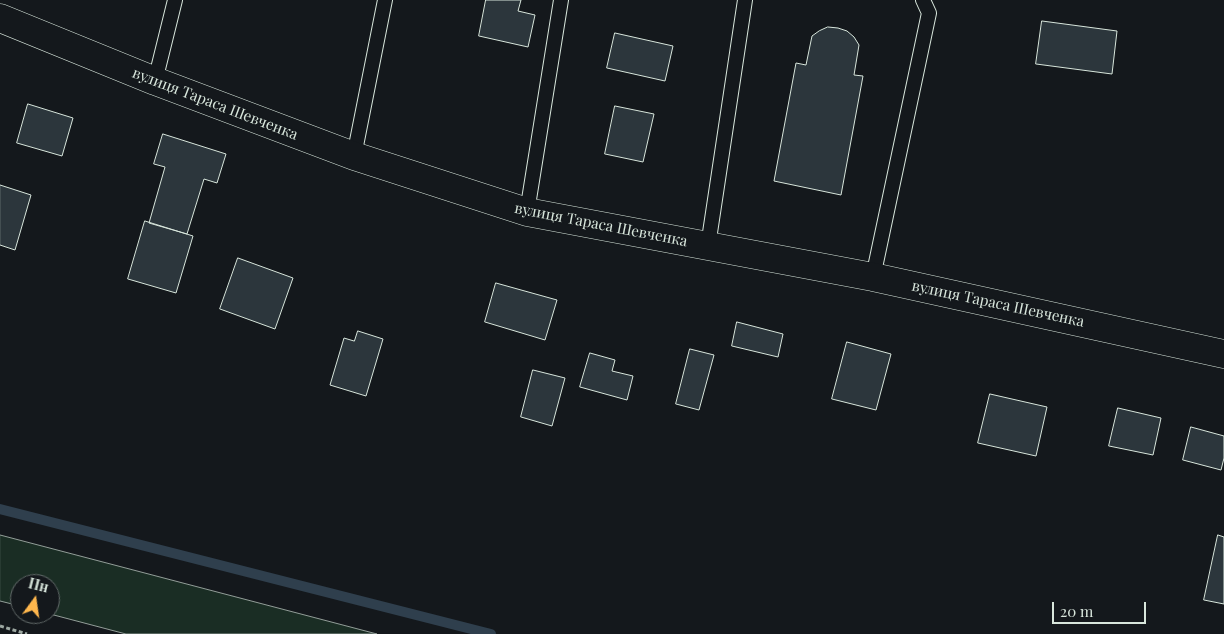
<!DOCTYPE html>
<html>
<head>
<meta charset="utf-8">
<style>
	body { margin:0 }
	#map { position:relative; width:1224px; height:634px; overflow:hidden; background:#14181c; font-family:"Playfair Display",serif }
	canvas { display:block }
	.north { position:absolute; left:10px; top:574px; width:50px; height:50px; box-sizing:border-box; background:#14181c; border:1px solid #626a69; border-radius:50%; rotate:14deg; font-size:14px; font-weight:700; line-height:20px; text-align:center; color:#d8e6dc }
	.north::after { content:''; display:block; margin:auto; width:18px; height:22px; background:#ffb74d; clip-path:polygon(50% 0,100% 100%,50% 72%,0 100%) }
	.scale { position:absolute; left:1052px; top:602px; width:94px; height:22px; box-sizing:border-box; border:2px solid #d8e6dc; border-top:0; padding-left:6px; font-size:15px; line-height:18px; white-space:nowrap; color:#d8e6dc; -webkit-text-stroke:4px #14181c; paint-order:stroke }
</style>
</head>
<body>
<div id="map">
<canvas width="1224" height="634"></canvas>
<div class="north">Пн</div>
<div class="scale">20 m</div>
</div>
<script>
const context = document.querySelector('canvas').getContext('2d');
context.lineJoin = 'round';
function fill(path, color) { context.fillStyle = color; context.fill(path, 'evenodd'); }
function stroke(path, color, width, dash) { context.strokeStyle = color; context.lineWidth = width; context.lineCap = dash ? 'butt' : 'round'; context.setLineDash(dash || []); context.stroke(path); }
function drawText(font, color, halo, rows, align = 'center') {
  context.font = font + ' "Playfair Display",serif'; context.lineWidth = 4; context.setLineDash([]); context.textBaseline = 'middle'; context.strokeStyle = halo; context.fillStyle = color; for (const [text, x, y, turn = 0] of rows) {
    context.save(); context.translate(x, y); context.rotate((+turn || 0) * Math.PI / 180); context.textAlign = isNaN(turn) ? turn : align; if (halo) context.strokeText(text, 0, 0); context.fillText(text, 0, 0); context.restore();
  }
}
const green = new Path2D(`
	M0,535l377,99h-251l-76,-20v-30h-30v22l-20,-5z`);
const stream = new Path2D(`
	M0,509l491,125`);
const building = new Path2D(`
	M486,0h35l-3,11 17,4 -7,32 -49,-11z
	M1042,21l75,10 -5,43 -76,-10z
	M828,27l10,1 9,3 7,6 5,8 -5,30 9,1 -22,119 -67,-14 22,-118 10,2 6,-29 7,-5z
	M615,33l58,13 -8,35 -58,-13z
	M28,104l45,14 -11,38 -45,-13z
	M615,106l39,8 -11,48 -38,-8z
	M163,134l63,20 -9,29 -13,-4 -17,55 -38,-11 16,-56 -11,-3z
	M0,185l31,10 -16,55 -15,-5z
	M145,221l48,15 -17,57 -48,-14z
	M238,258l55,20 -18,51 -55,-20z
	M496,283l61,17 -12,40 -60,-18z
	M737,322l46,12 -5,23 -46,-11z
	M358,331l25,8 -17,57 -36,-11 14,-47 10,3z
	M847,342l44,12 -15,56 -44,-11z
	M690,349l24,6 -15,55 -23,-6z
	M590,353l25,7 -3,11 21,5 -6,24 -47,-13z
	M533,370l32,8 -13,48 -31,-9z
	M990,394l57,13 -11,49 -58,-13z
	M1118,408l43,10 -8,37 -44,-9z
	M1191,427l33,9v22l-3,12 -38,-10z
	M1218,535l6,2v67l-20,-4z`);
const path = new Path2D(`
	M0,626l27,8`);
const lane = new Path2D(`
	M155,81l20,-81
	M354,156l31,-156
	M527,212l34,-212
	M708,246l37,-246
	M873,277l56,-264 -6,-13`);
const secondary = new Path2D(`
	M0,18l155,63 199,75 173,56 346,65 351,77`);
const streetNames = [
	["вулиця Тараса Шевченка",215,104,21],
	["вулиця Тараса Шевченка",601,225,11],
	["вулиця Тараса Шевченка",998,304,12]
];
fill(green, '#1a2d24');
stroke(green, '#939e99', 1);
stroke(stream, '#2f3f4d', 10);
fill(building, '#2c363c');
stroke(building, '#d8e6dc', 1);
stroke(lane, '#d8e6dc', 16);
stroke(secondary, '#d8e6dc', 29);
stroke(path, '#9da8a2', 3, [4, 2.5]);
stroke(lane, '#14181c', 14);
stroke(secondary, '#14181c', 28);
drawText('15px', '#d8e6dc', '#14181c', streetNames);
</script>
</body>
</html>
